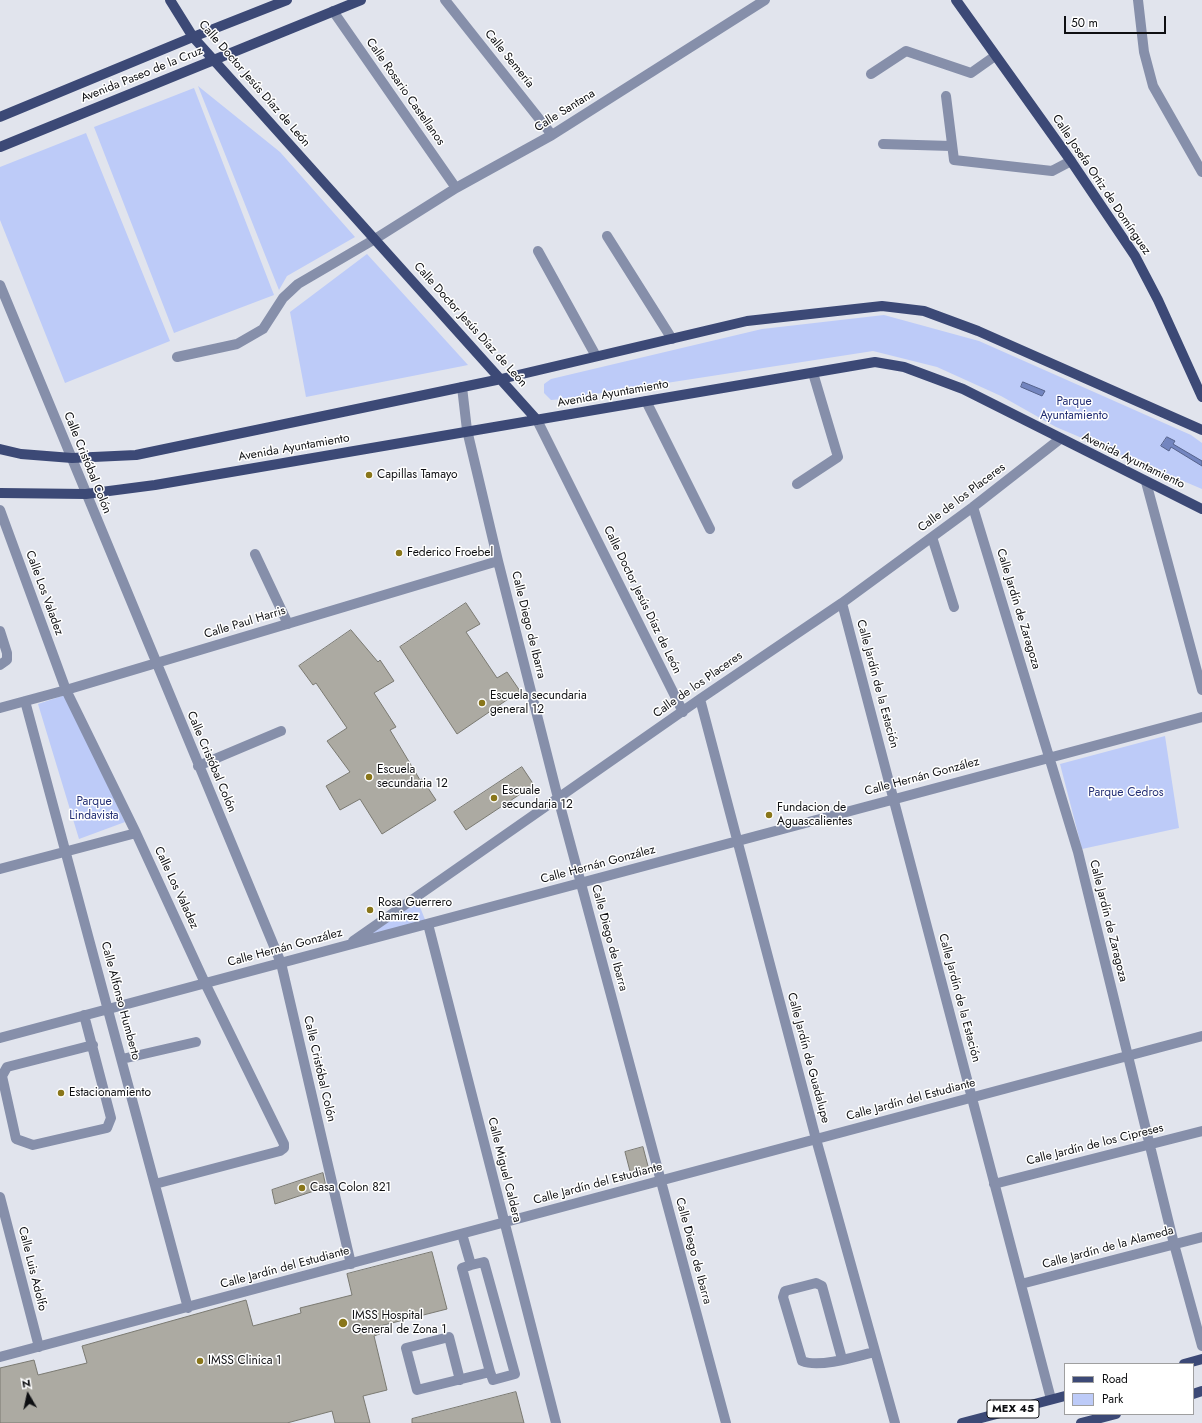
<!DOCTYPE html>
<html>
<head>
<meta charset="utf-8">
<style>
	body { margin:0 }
	#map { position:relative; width:1202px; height:1423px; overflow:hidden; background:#e1e4ed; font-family:Jost,sans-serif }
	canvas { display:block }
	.legend { position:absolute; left:1064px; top:1363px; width:130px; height:52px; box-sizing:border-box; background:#fff; border:1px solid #9f9fa0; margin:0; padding:5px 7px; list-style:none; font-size:12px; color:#0e0f12 }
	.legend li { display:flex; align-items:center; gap:8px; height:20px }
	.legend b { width:20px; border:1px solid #9f9fa0 }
	.north { position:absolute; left:8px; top:1375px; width:40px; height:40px; -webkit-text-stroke:3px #fff; paint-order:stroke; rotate:351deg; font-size:11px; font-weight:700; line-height:16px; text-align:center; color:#0e0f12 }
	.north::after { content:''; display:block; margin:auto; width:14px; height:18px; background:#0e0f12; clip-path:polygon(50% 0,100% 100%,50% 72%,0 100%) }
	.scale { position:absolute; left:1064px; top:16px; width:102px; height:18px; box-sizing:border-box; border:2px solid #0e0f12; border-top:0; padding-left:5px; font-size:12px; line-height:14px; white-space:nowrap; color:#0e0f12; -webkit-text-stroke:3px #fff; paint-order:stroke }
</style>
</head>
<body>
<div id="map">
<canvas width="1202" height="1423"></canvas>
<ul class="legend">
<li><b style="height:5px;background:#3c4976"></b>Road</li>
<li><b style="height:11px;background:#bdcbf8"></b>Park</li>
</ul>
<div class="north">N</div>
<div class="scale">50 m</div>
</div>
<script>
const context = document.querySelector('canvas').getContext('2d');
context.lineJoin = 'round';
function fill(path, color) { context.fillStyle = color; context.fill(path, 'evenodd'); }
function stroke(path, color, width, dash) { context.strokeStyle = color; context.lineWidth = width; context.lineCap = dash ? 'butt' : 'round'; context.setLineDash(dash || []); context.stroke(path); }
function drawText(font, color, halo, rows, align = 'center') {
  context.font = font + ' Jost,sans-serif'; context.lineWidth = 3; context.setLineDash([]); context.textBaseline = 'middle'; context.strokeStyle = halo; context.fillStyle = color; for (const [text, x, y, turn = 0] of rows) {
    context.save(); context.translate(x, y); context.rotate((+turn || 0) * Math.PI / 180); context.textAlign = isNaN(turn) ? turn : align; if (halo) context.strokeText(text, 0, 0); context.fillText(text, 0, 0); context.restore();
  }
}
const green = new Path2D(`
	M198,86l82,66 75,85 -68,39 -8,14z
	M194,88l80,207 -100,38 -80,-206z
	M86,133l84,208 -105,42 -65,-163v-53z
	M367,254l101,111 -162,32 -16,-85z
	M884,315l95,26 212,94 11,8v46l-146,-62 -55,-31 -64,-29 -64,-16 -310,48 -12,1 -7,-7v-9l7,-5 211,-50z
	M65,695l60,127 -46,17 -41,-135z
	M1165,736l14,92 -97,21 -22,-85z
	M418,902l8,20 -72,20z`);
const water = new Path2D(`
	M1023,382l22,9 -3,5 -21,-9z
	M1167,437l8,4 -2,3 29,17v5l-31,-19 -2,4 -8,-5z`);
const building = new Path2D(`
	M466,603l14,21 -14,8 31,46 10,-6 13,19 -63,43 -57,-87z
	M351,630l27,32 2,-2 14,21 -20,12 22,34 -6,3 30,50 2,-1 14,21 -54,34 -22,-35 -20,11 -14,-24 24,-14 -23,-31 20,-13 -31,-45 -3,2 -14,-19z
	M522,767l12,18 -68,45 -12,-18z
	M643,1147l6,23 -18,5 -6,-23z
	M323,1173l3,14 -51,17 -3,-14z
	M432,1252l15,57 -67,17 2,7 -8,3 13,54 -24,6 7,27h-35l-3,-12 -45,12h-287v-55l34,-8 4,15 49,-12 -5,-17 164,-46 7,26 48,-13 -1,-5 52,-13 -5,-21z
	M516,1392l8,31h-112v-4z`);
const minor = new Path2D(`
	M445,0l107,135
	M1138,0l6,52 9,34 49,86
	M333,11l123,177
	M871,74l35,-23 65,22 24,-17
	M946,96l8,64 98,11 19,-10
	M883,144l68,2
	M607,236l65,103
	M538,251l58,105
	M0,285l281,678 70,301
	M177,357l60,-13 26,-15 20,-31 15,-14 77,-45 81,-51 96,-53 213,-135
	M462,387l5,43 31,131 60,237 168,625
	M646,401l64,128
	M537,420l146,292
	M1146,482l56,208
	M797,484l41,-27 -25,-84
	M973,507l105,345 96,392 28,102
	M0,510l66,180 70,143 69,150 79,161v4l-4,3 -125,33
	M932,537l22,70
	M255,554l33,70
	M842,603l209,796
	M0,631l7,22v7l-7,5
	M700,699l116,440 79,284
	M25,701l163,607
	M0,708l66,-18 432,-129
	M198,766l83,-35
	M0,869l136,-36
	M428,924l128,499
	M353,941l347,-242 142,-96 131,-96 87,-68
	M84,1015l27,103 -4,10 -74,17 -17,-6 -14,-63 5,-9 86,-22
	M0,1038l1202,-321
	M122,1059l74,-17
	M994,1184l208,-53
	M0,1197l39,150
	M471,1265l-9,3 28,104
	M1021,1284l181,-47
	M0,1357l1202,-321
	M842,1359l-20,-73 -6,-3 -31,8 -2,6 19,64c17,7 53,-4 72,-9
	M460,1380l-11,-43 -43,11 11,42 73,-18 3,8 22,-6 -31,-112 -13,3 -9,-31`);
const major = new Path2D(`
	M170,0l23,37 344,383
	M956,0l115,161 64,95 23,44 44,97
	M0,117l193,-80 94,-37
	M0,147l361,-147
	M0,449l21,5 51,4 64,-3 365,-76 246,-58 135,-15 42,5 54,20 224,99
	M0,493l86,1 69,-9 720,-123 29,5 59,22 239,120
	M1184,1364l18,-5
	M1193,1394l9,-3
	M962,1423l103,-27
	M1081,1423l35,-9`);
const markers = [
	[369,475,4,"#89761a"],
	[399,553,4,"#89761a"],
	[482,703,4,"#89761a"],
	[369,777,4,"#89761a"],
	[494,798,4,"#89761a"],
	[769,815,4,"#89761a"],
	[370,910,4,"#89761a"],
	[61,1093,4,"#89761a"],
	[302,1188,4,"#89761a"],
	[343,1323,5,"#89761a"],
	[200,1361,4,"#89761a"]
];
const shields = [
	[1013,1409,52]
];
const shieldNames = [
	["MEX 45",1013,1409]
];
const streetNames = [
	["Calle Semería",509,59,51],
	["Avenida Paseo de la Cruz",142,75,-22],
	["Calle Doctor Jesús Díaz de León",254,84,49],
	["Calle Rosario Castellanos",405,92,55],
	["Calle Santana",565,111,-32],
	["Calle Josefa Ortiz de Domínguez",1101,185,56],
	["Calle Doctor Jesús Díaz de León",470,325,48],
	["Avenida Ayuntamiento",613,394,-10],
	["Avenida Ayuntamiento",294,448,-10],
	["Avenida Ayuntamiento",1133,461,26],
	["Calle Cristóbal Colón",87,463,68],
	["Calle de los Placeres",962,498,-37],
	["Calle Los Valadez",44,593,70],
	["Calle Doctor Jesús Díaz de León",642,600,64],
	["Calle Jardín de Zaragoza",1018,609,73],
	["Calle Paul Harris",245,623,-17],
	["Calle Diego de Ibarra",528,625,76],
	["Calle Jardín de la Estación",877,684,75],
	["Calle de los Placeres",698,685,-35],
	["Calle Cristóbal Colón",211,762,67],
	["Calle Hernán González",922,777,-15],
	["Calle Hernán González",598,865,-15],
	["Calle Los Valadez",176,888,65],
	["Calle Jardín de Zaragoza",1108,921,76],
	["Calle Diego de Ibarra",609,938,75],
	["Calle Hernán González",285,948,-15],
	["Calle Jardín de la Estación",959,998,75],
	["Calle Alfonso Humberto",120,1001,75],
	["Calle Jardín de Guadalupe",808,1058,75],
	["Calle Cristóbal Colón",319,1069,77],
	["Calle Jardín del Estudiante",911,1100,-15],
	["Calle Jardín de los Cipreses",1095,1145,-14],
	["Calle Miguel Caldera",504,1170,76],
	["Calle Jardín del Estudiante",598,1184,-15],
	["Calle Jardín de la Alameda",1108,1248,-15],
	["Calle Diego de Ibarra",693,1251,75],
	["Calle Jardín del Estudiante",285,1268,-15],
	["Calle Luis Adolfo",32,1269,76]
];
const parkNames = [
	["Parque",1074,402],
	["Ayuntamiento",1074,416],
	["Parque Cedros",1126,793],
	["Parque",94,802],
	["Lindavista",94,816]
];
const poiNames = [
	["Capillas Tamayo",377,475],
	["Federico Froebel",407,553],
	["Escuela secundaria",490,696],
	["general 12",490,710],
	["Escuela",377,770],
	["secundaria 12",377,784],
	["Escuale",502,791],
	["secundaria 12",502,805],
	["Fundacion de",777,808],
	["Aguascalientes",777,822],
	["Rosa Guerrero",378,903],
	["Ramirez",378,917],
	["Estacionamiento",69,1093],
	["Casa Colon 821",310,1188],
	["IMSS Hospital",352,1316],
	["General de Zona 1",352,1330],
	["IMSS Clinica 1",208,1361]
];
fill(green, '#bdcbf8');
fill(water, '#7385bf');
stroke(water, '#55628b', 1);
fill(building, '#acaaa2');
stroke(building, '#7a7971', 1);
stroke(minor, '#868faa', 10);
stroke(major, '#3c4976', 10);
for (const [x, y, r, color] of markers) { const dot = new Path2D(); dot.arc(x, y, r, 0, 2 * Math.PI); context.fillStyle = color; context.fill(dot); stroke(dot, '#fff', 1.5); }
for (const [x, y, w] of shields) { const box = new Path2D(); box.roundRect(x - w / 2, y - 9, w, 18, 3); context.fillStyle = '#fff'; context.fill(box); stroke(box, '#0e0f12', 1); }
drawText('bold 11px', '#0e0f12', null, shieldNames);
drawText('12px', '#0e0f12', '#fff', streetNames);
drawText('12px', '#232f75', '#fff', parkNames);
drawText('12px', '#0e0f12', '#fff', poiNames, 'left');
</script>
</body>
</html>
